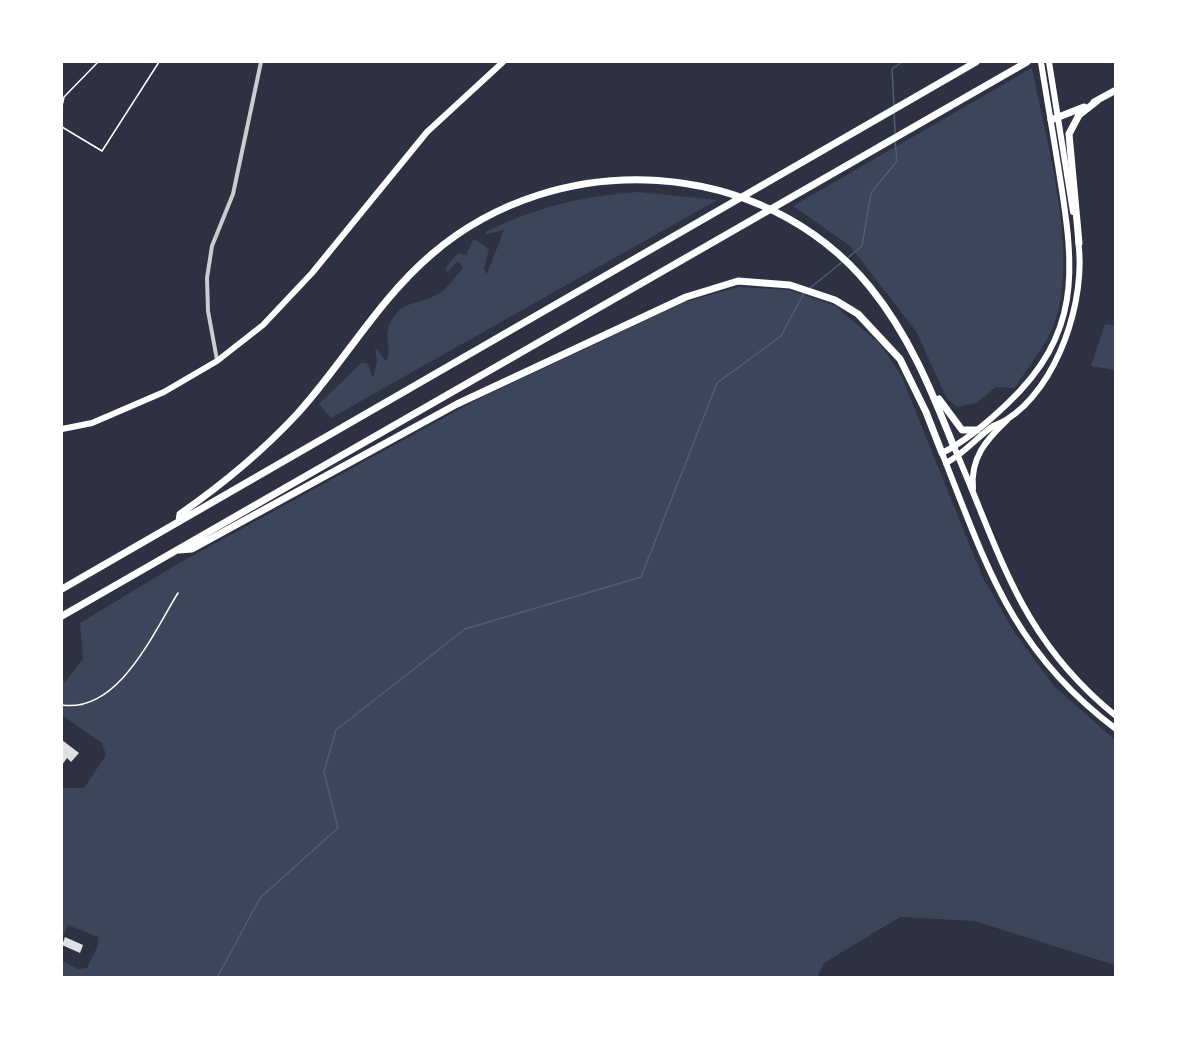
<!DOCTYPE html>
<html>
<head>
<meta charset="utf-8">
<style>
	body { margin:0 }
	#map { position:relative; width:1177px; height:1039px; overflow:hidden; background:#2d3142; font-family:Karla,sans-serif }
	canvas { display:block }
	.frame { position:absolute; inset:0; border:63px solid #fff; pointer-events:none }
</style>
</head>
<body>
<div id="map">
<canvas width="1177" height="1039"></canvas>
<div class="frame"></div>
</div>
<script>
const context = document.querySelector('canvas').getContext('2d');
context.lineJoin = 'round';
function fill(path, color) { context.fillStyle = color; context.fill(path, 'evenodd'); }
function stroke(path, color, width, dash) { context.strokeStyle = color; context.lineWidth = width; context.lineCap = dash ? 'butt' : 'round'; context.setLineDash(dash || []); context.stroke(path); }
const green = new Path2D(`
	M1032,68c14,72 48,188 22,257 -9,22 -27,43 -39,63l-19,-1 -20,16 -19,4 -10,-8 -31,-68 -66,-85 -57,-40z
	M637,192l80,8 -386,218 -12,-14 43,-42 6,2 5,14 4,-16 -2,-15 11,14c8,-13 -6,-24 7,-43 12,-19 32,-14 48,-26 8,-6 15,-16 22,-24l-3,-6h-3l-10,11 -1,-6 12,-14 8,2 8,-16 15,10 -5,19 3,6 17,-44 -20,5 3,-4c54,-25 91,-34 150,-39z
	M739,287l50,3 45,15 46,39 21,31 82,203 32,55 39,53 61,54v225l-141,-44 -74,-4 -76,46 -7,15 -755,-1v-16l16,8 9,-1 11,-23v-8l-30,-12 -6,13v-150h22l22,-33 -4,-12 -40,-28v-37l3,4 18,-23 -3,-36 101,-61 297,-163 207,-97z
	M1105,324l10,2v44l-24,-4z`);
const stream = new Path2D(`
	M894,106l-2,-37 10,-7
	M894,111l1,22
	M845,260l17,-14 9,-53 26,-32 -2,-20
	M810,288l31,-25
	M217,978l43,-80 78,-70 -14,-56 12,-42 129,-101 176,-52 76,-194 64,-47 23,-43`);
const building = new Path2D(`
	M62,740l17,13 -8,9 -4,-4 -5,7z
	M65,937l18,8 -3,8 -18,-8z`);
const path = new Path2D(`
	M62,106l2,-9 34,-35
	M62,127l40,24 57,-89
	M62,705c57,8 91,-72 116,-112`);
const minor = new Path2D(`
	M217,360l-9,-49 -1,-33 5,-32 21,-52 28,-132`);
const primary = new Path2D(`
	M1049,62l24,150
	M62,429l30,-6 72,-31 53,-31 46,-36 49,-52 115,-141 76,-70
	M942,453c24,-12 45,-30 65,-49 74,-70 68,-133 53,-226 -6,-39 -13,-78 -19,-116
	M946,463c19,-10 30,-25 47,-37 4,-2 9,-3 13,-6 52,-32 81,-122 72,-180`);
const trunk = new Path2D(`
	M954,447c47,107 65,191 162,269
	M942,453c45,114 70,198 174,276
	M973,489c-3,-31 13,-49 34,-69`);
const motorway = new Path2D(`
	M1094,102l22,-12
	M1051,120l33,-13
	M1079,243l-10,-109 10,-19 18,-14
	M939,399l23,31h15
	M179,521l1,-7c43,-30 82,-62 118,-101 46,-51 81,-114 134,-159 126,-108 330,-99 438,33 39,48 61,102 84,160
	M179,550l13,-1 265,-145 229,-107 52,-16 52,4 45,15 23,14 42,45 26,53 16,41
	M62,589l914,-527
	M62,616l965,-554`);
fill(green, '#3c4559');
stroke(stream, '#4f5d75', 1.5);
fill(building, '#e0e0e3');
stroke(path, '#fff', 1.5);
stroke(minor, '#caccd0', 4);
stroke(primary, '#fff', 6);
stroke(trunk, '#fff', 6);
stroke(motorway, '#fff', 7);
</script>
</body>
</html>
